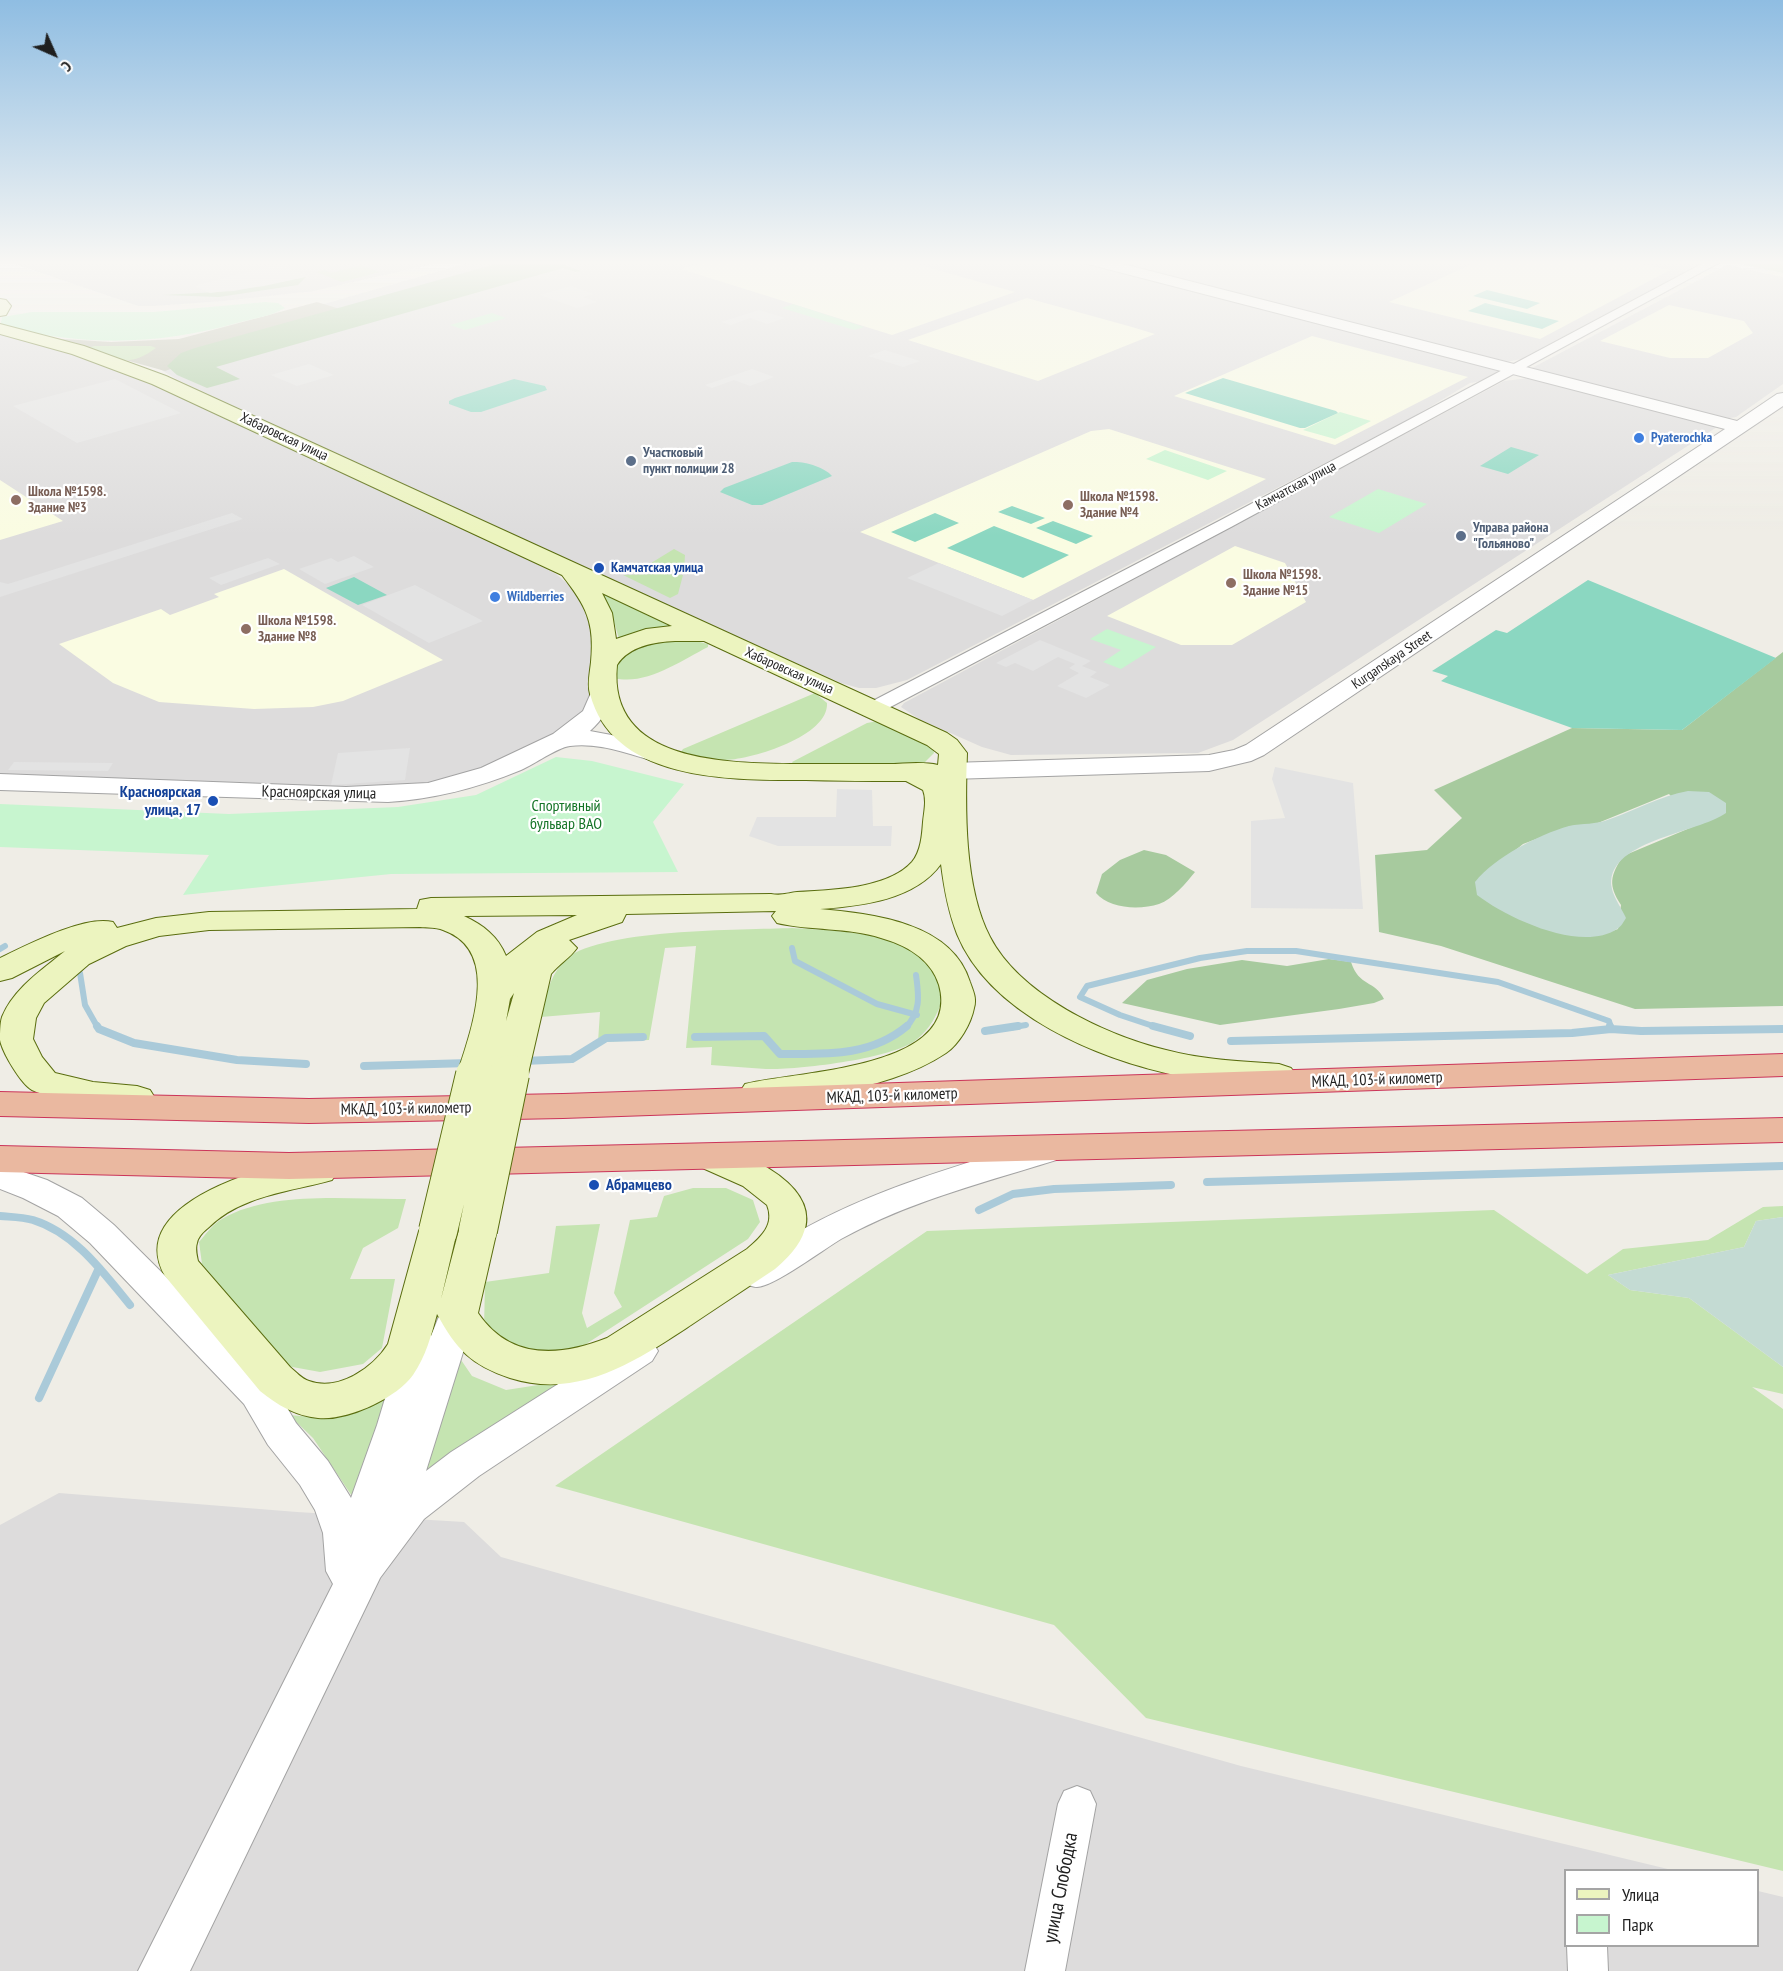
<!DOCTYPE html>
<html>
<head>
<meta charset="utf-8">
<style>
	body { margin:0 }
	#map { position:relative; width:1783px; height:1971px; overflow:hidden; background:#efede6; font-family:"PT Sans Narrow",sans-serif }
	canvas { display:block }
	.legend { position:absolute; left:1564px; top:1869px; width:195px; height:78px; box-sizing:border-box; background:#fff; border:2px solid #a5a5a5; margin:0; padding:8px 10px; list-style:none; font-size:18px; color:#1f1f1f }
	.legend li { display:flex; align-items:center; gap:12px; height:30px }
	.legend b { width:30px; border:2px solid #a5a5a5 }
	.north { position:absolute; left:24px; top:24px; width:60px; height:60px; -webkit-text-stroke:4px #fff; paint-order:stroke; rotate:135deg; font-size:16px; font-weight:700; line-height:24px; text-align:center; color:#1f1f1f }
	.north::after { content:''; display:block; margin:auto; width:21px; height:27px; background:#1f1f1f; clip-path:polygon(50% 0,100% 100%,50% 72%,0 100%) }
</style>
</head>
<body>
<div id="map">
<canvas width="1783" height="1971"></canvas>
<ul class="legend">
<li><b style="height:8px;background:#ecf4bf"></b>Улица</li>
<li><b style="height:16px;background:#c7f5cf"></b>Парк</li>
</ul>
<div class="north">С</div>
</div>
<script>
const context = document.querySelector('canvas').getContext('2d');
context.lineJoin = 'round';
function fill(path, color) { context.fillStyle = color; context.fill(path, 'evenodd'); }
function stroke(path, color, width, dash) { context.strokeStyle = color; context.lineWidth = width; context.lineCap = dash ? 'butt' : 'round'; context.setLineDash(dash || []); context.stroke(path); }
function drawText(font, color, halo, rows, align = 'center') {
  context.font = font + ' "PT Sans Narrow",sans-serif'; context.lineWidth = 4.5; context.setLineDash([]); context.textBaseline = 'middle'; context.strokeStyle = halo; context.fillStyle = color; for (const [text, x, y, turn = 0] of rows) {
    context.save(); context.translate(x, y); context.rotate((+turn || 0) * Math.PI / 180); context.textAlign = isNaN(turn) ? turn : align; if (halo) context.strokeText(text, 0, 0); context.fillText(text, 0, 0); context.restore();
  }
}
const residential = new Path2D(`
	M4,260h446l-136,31 -90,10 -70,5h-16z
	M478,260h599l414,107 8,4 -17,10 -12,2 -62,37 -501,260 -31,8h-17l-18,-5 -167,-74 -496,-229 -20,-12 43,-29z
	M1099,260h608l-186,99 -14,3z
	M1727,265l56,12v107l-47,33 -12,2 -194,-50z
	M0,333l66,18 57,20 372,172 61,31 13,11 15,18 10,26 -5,75 -7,10 -28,21 -71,33 -49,14 -24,4 -62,1 -348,-12z
	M1528,378l189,49 -484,313 -35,13 -187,2 -29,-8 -63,-28 -18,-12 3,-4 600,-322z
	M59,1493l238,19 167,10 37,35 740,209 431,104h-106v76h192v-55l25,6v74h-1783v-446z`);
const education = new Path2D(`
	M711,260h191l113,32 -123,43 -211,-66z
	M1481,260h140l49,10 -130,69 -151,-37z
	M1027,298l105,29 23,7 -117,47 -130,-41z
	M1669,305l75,16 9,12 -45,25h-38l-70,-17z
	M1312,336l156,41 -133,68 -161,-49z
	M1109,429l157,50 -233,121 -173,-68 231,-101z
	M0,480l63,41 -63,19z
	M1235,546l50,17 21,39 -74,43h-51l-74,-29z
	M284,569l159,91 -100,41 -30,6 -59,2 -95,-7 -46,-19 -54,-39 102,-35 9,6 49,-18 -5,-3z`);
const construction = new Path2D(`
	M317,302l23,7 -175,62 -118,-33 64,4 68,-3z`);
const grass = new Path2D(`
	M1733,260h50v13l-52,-11z
	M361,265l19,7 -38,10 -26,-10 9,-2 6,3z
	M94,346h57l5,2c-29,21 -38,11 -69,0z
	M674,549l11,6 -1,16h-46z
	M661,574l22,1 -5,19 -8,4 -47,-23z
	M604,594l68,33 -53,12 -8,-28 -10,-16z
	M687,639l21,5v3c-28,14 -62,39 -94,31 1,-4 1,-10 3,-14 12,-23 48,-23 70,-25z
	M815,693l12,10c2,33 -74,56 -101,57 -16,1 -30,-4 -45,-8l2,-3z
	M878,721l55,27 1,5 -10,10 -10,2h-120l-2,-3 75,-39z
	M792,928c38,2 136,5 148,49 3,8 5,14 3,22 -6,16 -13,30 -27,41 -24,19 -119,30 -150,29 -19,-1 -37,-3 -55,-4l1,-18 -26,1 10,-102 -31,2 -16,92 -51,2 2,-30 -59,5c4,-19 8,-39 22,-55 29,-34 183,-32 229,-34z
	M693,1188h33l27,12 7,22 -12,17 -165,107 -38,10 -41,-9 -20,-18 1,-47 64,-9 7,-47 44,-2 -18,89 5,15 35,-21 -8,-14 16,-73 27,-3 7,-21z
	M406,1199l-8,29 -35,20 -13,31h45l-13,69 -19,16 -43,8 -33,-6 -85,-102 -3,-22c7,-8 14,-18 23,-23 50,-29 128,-19 184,-20z
	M1783,1206v11l-27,4 -12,26 -136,28 22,15 59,8 94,69v27l-31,-7 31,22v462l-637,-153 -92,-93 -499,-139 372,-255 567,-21 93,64 36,-25 85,-9 55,-33z
	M457,1354l15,22 34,14 71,-11 -169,114z
	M391,1394l-31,114 -47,-70 -24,-23 35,3z`);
const forest = new Path2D(`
	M510,260h39l32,11 -5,1 -13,-4 -347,99 24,12 -33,9 -30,-13 -10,-9 14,-13 14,-5z
	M306,277l-8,8 -79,12 -56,-2 71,-4z
	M1783,652v354l-148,3 -194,-63 -62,-14 -4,-77 52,-5 35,-32 -28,-28 138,-62 110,2zM1669,794l28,31 -74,31c-13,20 -15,29 -2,49l-3,24c-42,14 -64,4 -103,-12l-3,-64 11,-9 48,-18 22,-1z
	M1144,850l22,5 29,17c-9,11 -22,27 -36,32 -19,6 -50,5 -63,-11l6,-19 18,-14z
	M1329,959l22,3c8,25 24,18 33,37l-10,4 -35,6 -119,16 -98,-22 25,-23 40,-11 55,-9 45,6z`);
const wetland = new Path2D(`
	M1688,791l21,1 17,11v10c-27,20 -124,28 -114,76 2,9 10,20 14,29 -2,3 -5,9 -9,11 -36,24 -110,-11 -140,-34l-2,-13c20,-25 63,-47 94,-56 14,-3 26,-1 41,-7 26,-9 50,-23 78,-28z
	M1783,1217v150l-94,-69 -59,-8 -22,-15 136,-28 12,-26z`);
const park = new Path2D(`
	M265,302l13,1 7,5c-13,8 -33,11 -48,15 -82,23 -154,23 -237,3l2,-9 30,-5h122z
	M793,304l71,23 -10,3 -72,-22z
	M492,313l14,5 -41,12 -15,-5z
	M1340,412l31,9 -36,18 -32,-9z
	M1165,450l62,21 -19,9 -62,-21z
	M1378,489l49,15 -48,29 -50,-16z
	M1107,629l49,18 -35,22 -18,-7 18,-12 -31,-11z
	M556,757l36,4 92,23 -31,38 25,50 -287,2 -208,21 26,-40 -209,-8v-43l229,10 169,-7 78,-12z`);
const pitch = new Path2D(`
	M1487,290l53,13 -13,6 -54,-13z
	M1485,303l74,18 -17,8 -74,-18z
	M1223,378l113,33 2,2 -33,15h-5l-115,-35z
	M514,379l31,7 2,4 -66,22h-10l-22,-8v-3l6,-3z
	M1511,447l28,8 -31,19 -28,-8z
	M792,462c12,-1 33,5 40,14l-70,29h-10l-32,-13 4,-4z
	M1012,506l33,12 -14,6 -33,-12z
	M935,513l24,10 -44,19 -24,-10z
	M1053,521l40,15 -17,8 -40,-16z
	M994,526l75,29 -46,23 -76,-30z
	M354,577l33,18 -29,10 -32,-17z
	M1588,580l188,78 -94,72 -110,-2 -131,-47 7,-5 -16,-5 64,-41 11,3z`);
const parking = new Path2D(`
	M278,264l31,12 -45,10 -54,7 -16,-7z
	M571,286l23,8 -11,3 14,5 -20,6 -37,-13z
	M759,310l26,8 -18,6 -17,-6 -19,7 -10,-3z
	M885,350l35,11 -17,6 -35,-11z
	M309,364l25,11 -37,11 -26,-11z
	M752,369l22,8 -24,9 -16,-6 -22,8 -7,-3z
	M115,379l66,34 -104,30 -64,-37z
	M232,513l11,6 -243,78v-15l8,2z
	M354,556l20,11 -49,17 -26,-15 32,-11 7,4z
	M268,558l12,6 -59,21 -12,-7z
	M939,563l94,37 -31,16 -95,-38z
	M415,585l68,36 -54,22 -67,-38z
	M1040,640l51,21 -9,5 15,6 -7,5 20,8 -24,13 -29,-12 22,-13 -10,-5 6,-4 -17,-7 -25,14 -18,-8 -9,4 -10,-4z
	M410,748l-5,32 -74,5 7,-32z
	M14,762l99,1 -5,8 -100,-1z
	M1275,767l78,16 10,126 -112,-1v-87l34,-3 -13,-39z
	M837,789l35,1 1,36h19l-1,20h-113l-29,-10 8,-19h79z`);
const streamFar1 = new Path2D(`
	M792,948l3,13 82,43 40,11
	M0,949l5,-3
	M80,973l5,32 13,23
	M905,1028c16,-15 14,-32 11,-53
	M1008,1028l18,-3
	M1159,1028l-39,-13 -40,-18 7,-11 113,-28 47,-7h49l202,31 111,39 2,7`);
const stream = new Path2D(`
	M97,1026l2,3 35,14 103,17 69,4
	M1153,1026l37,10
	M1610,1026l1,3
	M985,1031l33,-5
	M695,1037l69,-1 16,18c45,0 90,3 127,-28
	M1231,1041l341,-8 39,-4 30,2 142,-2
	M523,1061l49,-2 34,-21 37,-1
	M364,1066l105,-3
	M1207,1182l576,-16
	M979,1210l34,-16 41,-5 117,-4
	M0,1216c11,1 22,1 33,4 42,13 70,52 97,85
	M39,1398l60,-130`);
const minor = new Path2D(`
	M1709,260h15l-493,267 -352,186h-14l-3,-4 3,-4 354,-184z
	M1077,1786l13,5 6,13 -31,167h-40l33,-167 6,-13z
	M1567,1946h40l1,25h-40z`);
const tertiary = new Path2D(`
	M1082,260h25l630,161 40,-27 6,-1v13l-519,349 -13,6 -42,10 -258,8 -9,-3 -4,-5 4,-5 9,-3 258,-8 25,-5 12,-5 479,-316 -641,-166z
	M602,684l8,2 4,5c-4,17 -11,28 -24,40l32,6 47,13 4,5 -4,5 -9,3c-29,-8 -59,-21 -90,-17 -14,2 -35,18 -49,24 -44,18 -86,29 -133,32l-388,-12v-16l346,13 82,-4 53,-15 72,-34 30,-23 11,-25z
	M1054,1137l12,4 5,8 -5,8c-76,24 -155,43 -225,82 -17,10 -68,48 -84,48 -3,0 -9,-2 -13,-4l-5,-9c8,-15 25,-22 39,-30 85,-53 181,-79 276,-107z
	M0,1164l47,16 35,18 32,27 158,157 24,41 32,38 23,37 26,-73 13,-43 5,-43 6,-10 13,-4 13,4 4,7 13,-32 13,-4 13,4 5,10 -49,157 25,-19 175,-111 13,-5 13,5 6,10 -6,10 -173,115 -55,43 -44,59 -190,393h-52l195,-387 -7,-13 -3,-38 -8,-23 -15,-25 -32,-40 -24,-41 -154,-161 -32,-27 -35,-18 -23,-9z`);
const secondary = new Path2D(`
	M0,299l6,1 5,6 -5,9 -6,1z
	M0,324l84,22 82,30 781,357 10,7 10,13c-2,56 -3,134 23,184 30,58 115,98 176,113 37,10 75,11 113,14l12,4 6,8 -6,8 -12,4c-33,-3 -67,-5 -99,-12 -80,-16 -190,-61 -223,-142 -9,-23 -13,-46 -16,-70 -26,36 -79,42 -121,45 52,5 132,13 150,73 3,9 7,16 4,26 -3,16 -15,36 -28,45 -33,22 -73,32 -111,40 -28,6 -62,15 -90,7l-5,-8 5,-8c49,-13 218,-14 194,-99 -8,-26 -33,-40 -58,-47 -34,-11 -70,-7 -104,-15l-5,-7 4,-5 -150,3 -4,8 -53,18 8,8c-7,10 -18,16 -26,26l-23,100 -6,8 -12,3 -12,-3 -5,-8 -6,9 -12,3 -12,-3 -6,-8c13,-43 46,-124 -14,-145 -7,-3 -16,-2 -23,-3l-211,3 -50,6 -33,10 -37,18 -45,39 -8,15 -3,21 9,18 13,16 38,9 44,4 13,4 5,8 -5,8c-25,7 -94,-5 -118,-16 -11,-6 -30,-38 -32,-50 0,-6 0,-17 2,-23 12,-29 40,-47 63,-66l-53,27 -12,3v-23c27,-13 84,-43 113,-36l4,6 39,-10 53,-6 208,-3 3,-9 11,-2 340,-4c11,2 16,-1 26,-2 34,-2 91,-3 115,-30 9,-11 10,-27 11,-40 1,-11 4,-21 0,-32l-17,-9c-33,0 -67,0 -100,-1 -73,0 -192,3 -216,-86 -3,-10 0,-22 1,-32 4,-40 -5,-56 -29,-87l-410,-191 -80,-30 -72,-20zM602,593l70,33 -26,3 -30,10 -4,-26zM675,641h29l223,104 12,9 -1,11c-16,-4 -34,-1 -50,-1 -30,0 -61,0 -91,0 -69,-1 -190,0 -180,-99 12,-19 37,-23 58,-24zM577,915l-40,17 -31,24c-8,-20 -23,-31 -42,-40zM514,993l-8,28 4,-22z
	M711,1144c62,18 140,63 64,125 -28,19 -56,37 -84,56 -55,36 -112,75 -181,53 -39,-13 -54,-29 -73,-64 -6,22 -11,42 -24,61 -16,23 -66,46 -95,43 -22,-2 -41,-13 -58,-27l-95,-115c-34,-60 56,-94 100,-107 22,-6 45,-14 67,-7l6,9 -6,9c-42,12 -91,15 -124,48 -5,4 -10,9 -11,15 -2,6 0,13 1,18l92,106c6,5 12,12 19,14 29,11 64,-13 79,-37l31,-113 5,-10 14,-4 14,4 5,10 -16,68 18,-69 5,-10 14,-4 14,4 5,10 -19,83c32,47 81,44 129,25l140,-89c14,-12 28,-24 20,-44l-24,-19 -45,-20 -6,-9 6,-9z`);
const trunk = new Path2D(`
	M1783,1054v22l-1220,42 -254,5 -309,-7v-24l309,7 254,-5z
	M1783,1118v24l-1494,37 -289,-7v-26l289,7z`);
const secondaryBridge = new Path2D(`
	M478,1230l32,-156
	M438,1231l37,-156`);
const markers = [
	[1639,438,6,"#3f7fe0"],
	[631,461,6,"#5c6f8a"],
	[16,500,6,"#8d6e63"],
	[1068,505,6,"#8d6e63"],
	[1461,536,6,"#5c6f8a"],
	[599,568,6,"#1a4fb4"],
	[1231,583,6,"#8d6e63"],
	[495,597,6,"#3f7fe0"],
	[246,629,6,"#8d6e63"],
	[213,801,6,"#1a4fb4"],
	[594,1185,6,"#1a4fb4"]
];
const farStreetnames = [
	["Хабаровская улица",284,437,25],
	["Камчатская улица",1296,486,-28],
	["Kurganskaya Street",1392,660,-34],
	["Хабаровская улица",789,671,24]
];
const farShopnames = [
	["Pyaterochka",1651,438],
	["Wildberries",507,597]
];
const farServicenames = [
	["Участковый",643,453],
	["пункт полиции 28",643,469],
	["Управа района",1473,528],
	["\"Гольяново\"",1473,544]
];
const farEducationnames = [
	["Школа №1598.",28,492],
	["Здание №3",28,508],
	["Школа №1598.",1080,497],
	["Здание №4",1080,513],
	["Школа №1598.",1243,575],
	["Здание №15",1243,591],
	["Школа №1598.",258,621],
	["Здание №8",258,637]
];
const farTransitnames = [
	["Камчатская улица",611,568]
];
const transitNames = [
	["Красноярская",201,792],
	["улица, 17",201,810],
	["Абрамцево",606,1185,"left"]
];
const streetNames = [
	["Красноярская улица",319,793,1],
	["МКАД, 103-й километр",1377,1080,-2],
	["МКАД, 103-й километр",892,1096,-2],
	["МКАД, 103-й километр",406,1109,-1]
];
const parkNames = [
	["Спортивный",566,806],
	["бульвар ВАО",566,824]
];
const nearStreetnames = [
	["улица Слободка",1061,1888,-79]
];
fill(residential, '#dddcdc');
fill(education, '#fafce2');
fill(construction, '#c1c3b2');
fill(grass, '#c5e4b1');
fill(forest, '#a7ca9e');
fill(wetland, '#c4dbd3');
fill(park, '#c7f5cf');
fill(pitch, '#8bd7c1');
fill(parking, '#e3e3e3');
stroke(streamFar1, '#aacad9', 6);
stroke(stream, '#aacad9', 8);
stroke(minor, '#a3a3a3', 2);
stroke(tertiary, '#a3a3a3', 2);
stroke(secondary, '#5a6d0f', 2);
stroke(trunk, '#cb3459', 2);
fill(minor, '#fff');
fill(tertiary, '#fff');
fill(secondary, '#ecf4bf');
fill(trunk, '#eab8a0');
stroke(secondaryBridge, '#5a6d0f', 40, []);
stroke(secondaryBridge, '#ecf4bf', 38);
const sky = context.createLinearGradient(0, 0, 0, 536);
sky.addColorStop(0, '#8fbde2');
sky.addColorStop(0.49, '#f8f7f4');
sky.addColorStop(1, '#f8f7f400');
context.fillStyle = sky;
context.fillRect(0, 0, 1783, 536);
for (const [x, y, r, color] of markers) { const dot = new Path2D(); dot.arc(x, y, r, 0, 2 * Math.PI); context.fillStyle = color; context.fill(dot); stroke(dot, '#fff', 2); }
drawText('14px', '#1f1f1f', '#fff', farStreetnames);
drawText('bold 14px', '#366cbe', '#fff', farShopnames, 'left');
drawText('bold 14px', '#4e5e75', '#fff', farServicenames, 'left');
drawText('bold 14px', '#785e54', '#fff', farEducationnames, 'left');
drawText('bold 14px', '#164399', '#fff', farTransitnames, 'left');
drawText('bold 16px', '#164399', '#fff', transitNames, 'right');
drawText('16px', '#1f1f1f', '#fff', streetNames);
drawText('16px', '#157427', '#fff', parkNames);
drawText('20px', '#1f1f1f', '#fff', nearStreetnames);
</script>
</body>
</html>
